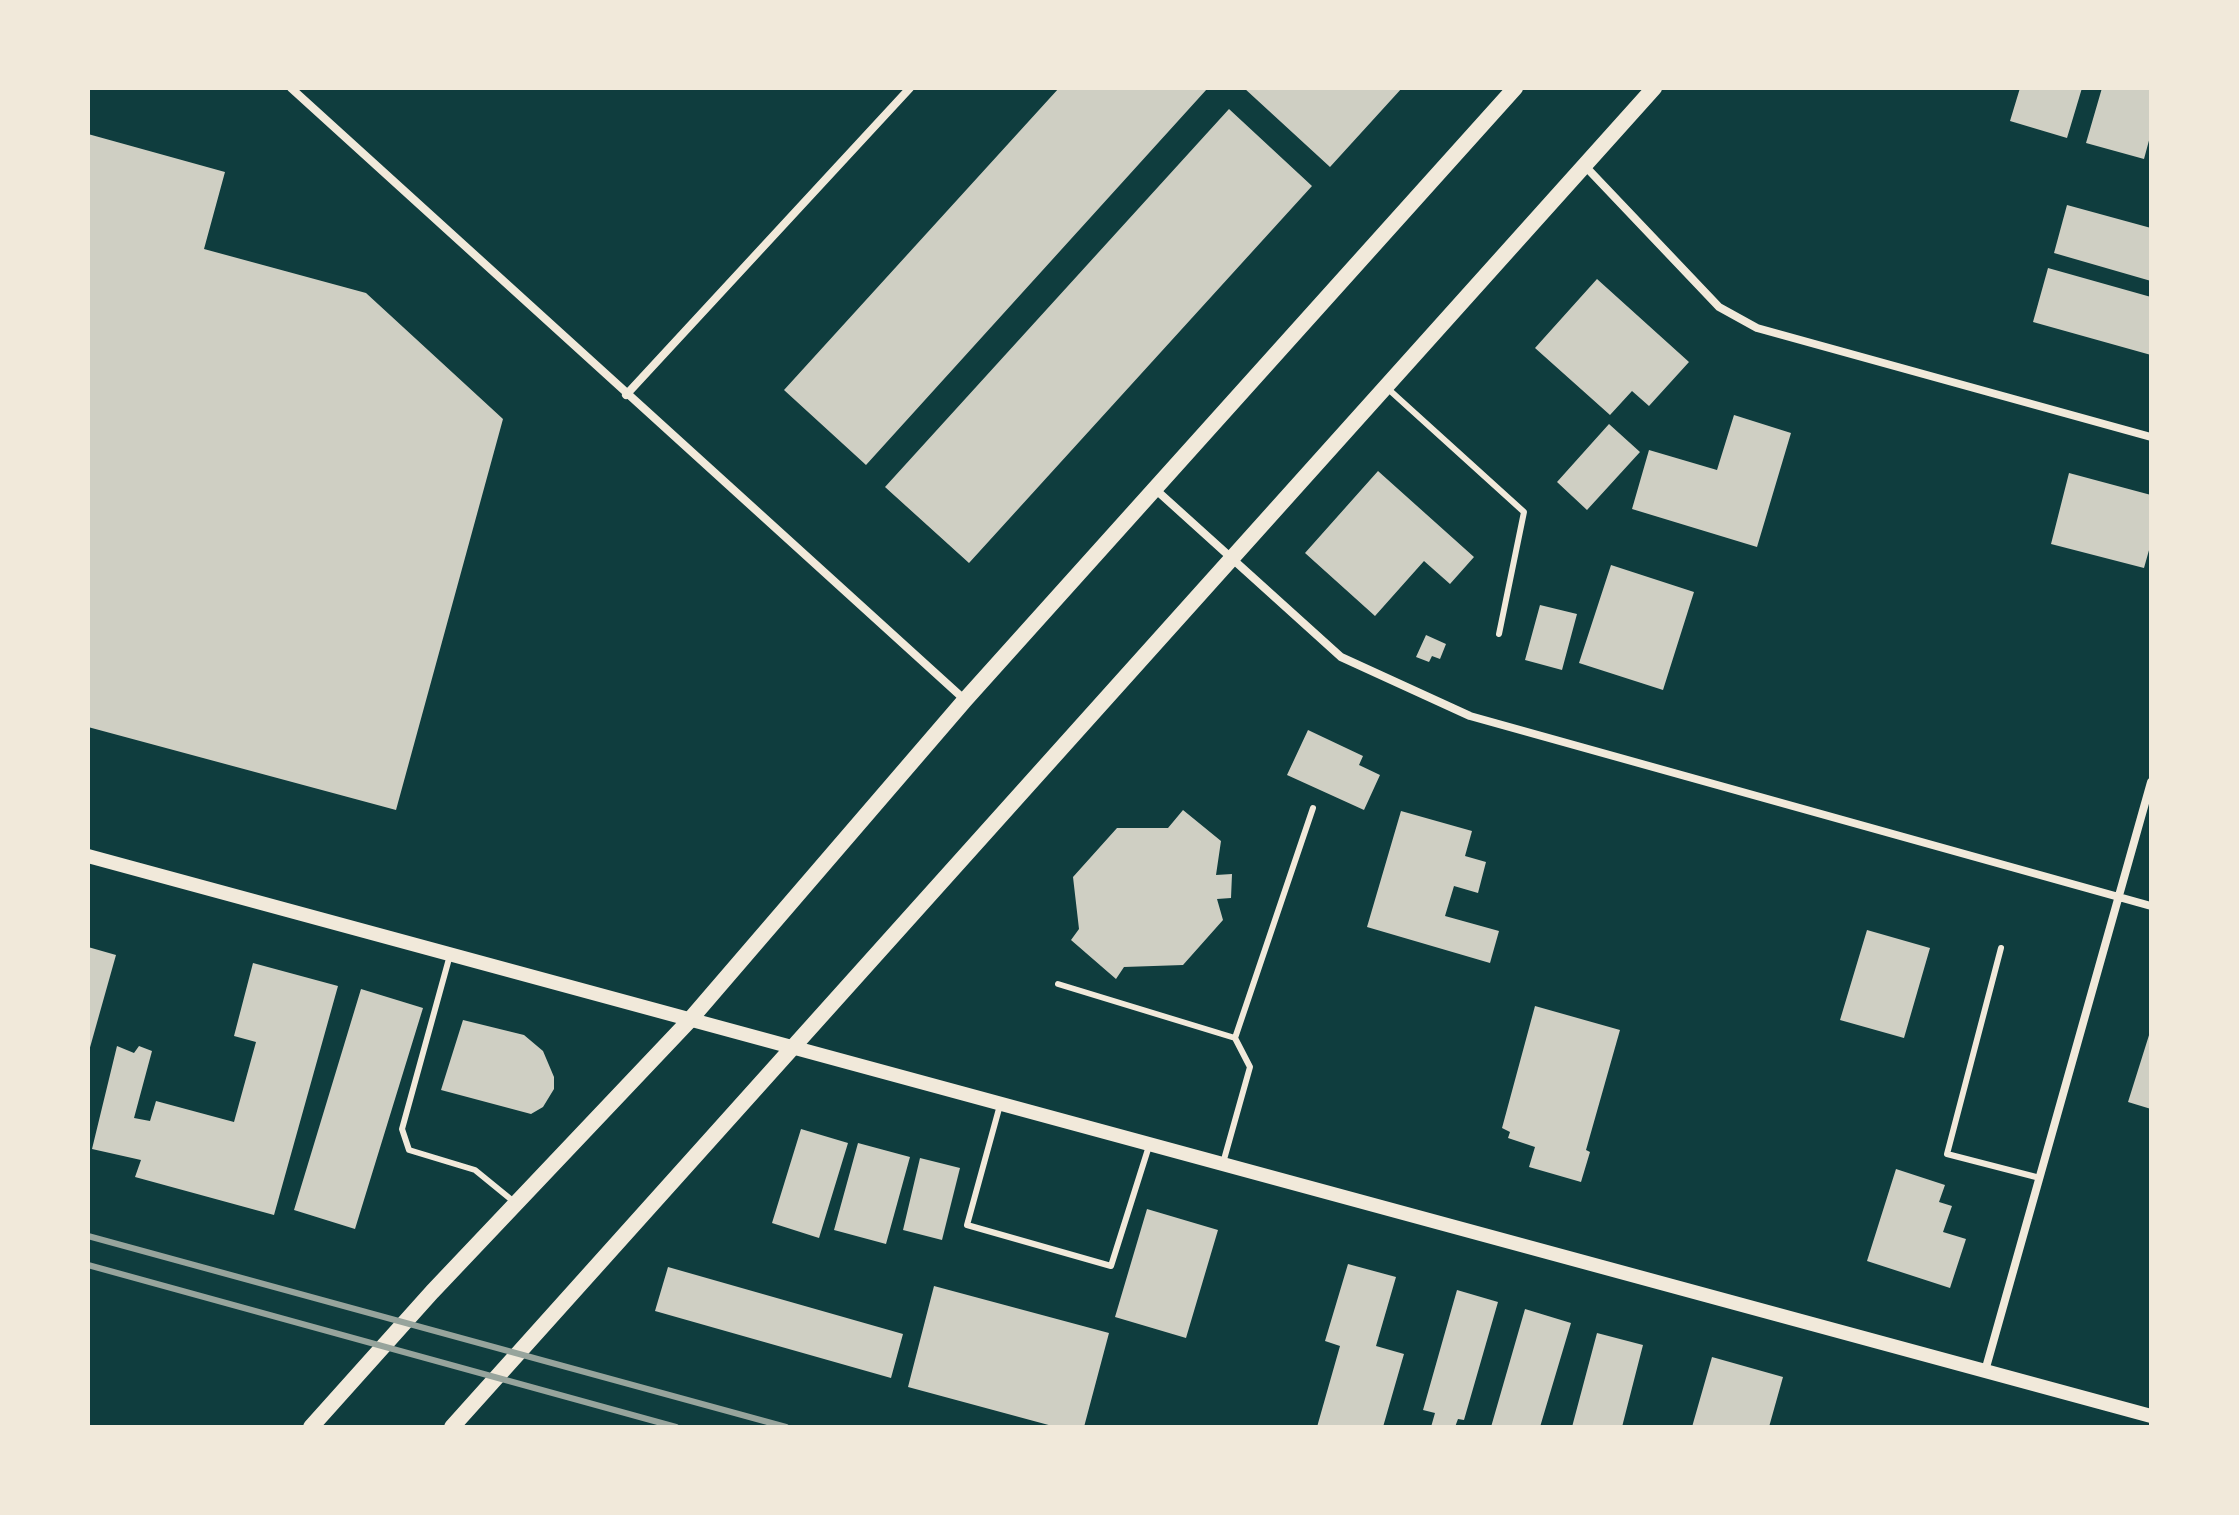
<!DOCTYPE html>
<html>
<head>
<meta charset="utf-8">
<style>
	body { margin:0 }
	#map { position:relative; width:2239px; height:1515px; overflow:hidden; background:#0f3d3e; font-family:"Archivo Narrow",sans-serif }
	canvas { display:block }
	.frame { position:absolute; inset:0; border:90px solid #f1e9da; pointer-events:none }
</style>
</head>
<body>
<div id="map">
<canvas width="2239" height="1515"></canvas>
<div class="frame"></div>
</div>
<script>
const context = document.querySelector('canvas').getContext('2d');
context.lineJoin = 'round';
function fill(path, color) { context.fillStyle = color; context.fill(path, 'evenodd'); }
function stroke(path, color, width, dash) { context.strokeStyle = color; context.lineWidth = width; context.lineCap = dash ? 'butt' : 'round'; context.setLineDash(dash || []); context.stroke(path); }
const building = new Path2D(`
	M1059,88l148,1 -341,376 -82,-75z
	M1244,88h158l-72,79z
	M2020,88h62l-15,50 -57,-17z
	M2102,88h49v45l-7,26 -58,-16z
	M1229,109l83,77 -343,377 -84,-76z
	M88,134l137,38 -21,77 162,44 137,126 -107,391 -308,-83z
	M2067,205l84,23v53l-97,-28z
	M2048,268l103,29v58l-118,-33z
	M1597,279l92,83 -40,44 -17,-15 -22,24 -75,-67z
	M1734,415l57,18 -34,114 -125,-38 17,-59 68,20z
	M1609,424l31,28 -53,58 -30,-28z
	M1378,471l96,86 -24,27 -26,-23 -49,55 -70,-63z
	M2069,473l82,22v48l-7,25 -93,-24z
	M1611,565l83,27 -31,98 -84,-27z
	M1540,605l37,9 -15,56 -37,-10z
	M1426,635l20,9 -6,15 -8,-3 -3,6 -13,-5z
	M1308,730l55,26 -4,9 21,10 -16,35 -77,-35z
	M1183,810l38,31 -5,34 16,-1 -1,24 -14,1 6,21 -40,45 -59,2 -8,12 -45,-39 8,-11 -6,-52 44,-49h51z
	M1401,811l71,20 -7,25 21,6 -8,31 -24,-7 -9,30 54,15 -9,32 -123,-36z
	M1867,930l63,18 -26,90 -64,-18z
	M88,947l28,8 -27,96h-1z
	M253,963l85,23 -64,229 -139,-38 6,-17 -49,-11 25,-103 17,7 5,-7 13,5 -18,67 16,3 6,-20 78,21 22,-80 -22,-6z
	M361,989l62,19 -68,221 -61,-19z
	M1535,1006l85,24 -34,120 4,2 -9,30 -52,-15 6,-20 -27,-9 2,-6 -8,-4z
	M463,1020l61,15 19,16 11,26v12l-11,18 -12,7 -90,-24z
	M2150,1032h1v77l-23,-7z
	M801,1129l47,14 -29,95 -47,-15z
	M858,1143l52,14 -24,87 -52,-14z
	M920,1158l40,10 -18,72 -39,-10z
	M1896,1169l49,16 -6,17 13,4 -9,26 23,7 -16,49 -83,-27z
	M1147,1209l71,21 -32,108 -71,-21z
	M1348,1264l48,13 -20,69 28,8 -21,73h-66l23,-81 -15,-5z
	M668,1267l235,67 -12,44 -236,-67z
	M934,1286l175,47 -25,94h-28l-148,-40z
	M1457,1290l41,12 -34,118 -6,-1 -3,8h-24l4,-14 -12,-3z
	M1525,1309l46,14 -31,104h-49z
	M1597,1333l46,12 -21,82h-50z
	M1712,1357l71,20 -14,50h-77z`);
const service = new Path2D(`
	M1386,387l138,125 -25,122
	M2001,948l-54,206 93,24
	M450,955l-48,174 7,21 66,20 38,31
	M1058,984l177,54 78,-230
	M1000,1105l-33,120 144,41 38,-120
	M1223,1163l27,-96 -15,-29`);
const minor = new Path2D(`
	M291,88l674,612
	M1585,166l134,141 38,21 394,109
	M626,395l284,-307
	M1155,489l186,168 129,59 681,190
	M1985,1371l166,-589`);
const tertiary = new Path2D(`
	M88,856l2063,560`);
const secondary = new Path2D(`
	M311,1427l121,-135 256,-270 277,-322 550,-612
	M452,1427l1202,-1339`);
const rail = new Path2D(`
	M88,1236l698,191
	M88,1265l588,162`);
fill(building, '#cfcfc3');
stroke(service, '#f1e9da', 6);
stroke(minor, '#f1e9da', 8);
stroke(tertiary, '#f1e9da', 14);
stroke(secondary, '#f1e9da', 16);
stroke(rail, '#97a49c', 6);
</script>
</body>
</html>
